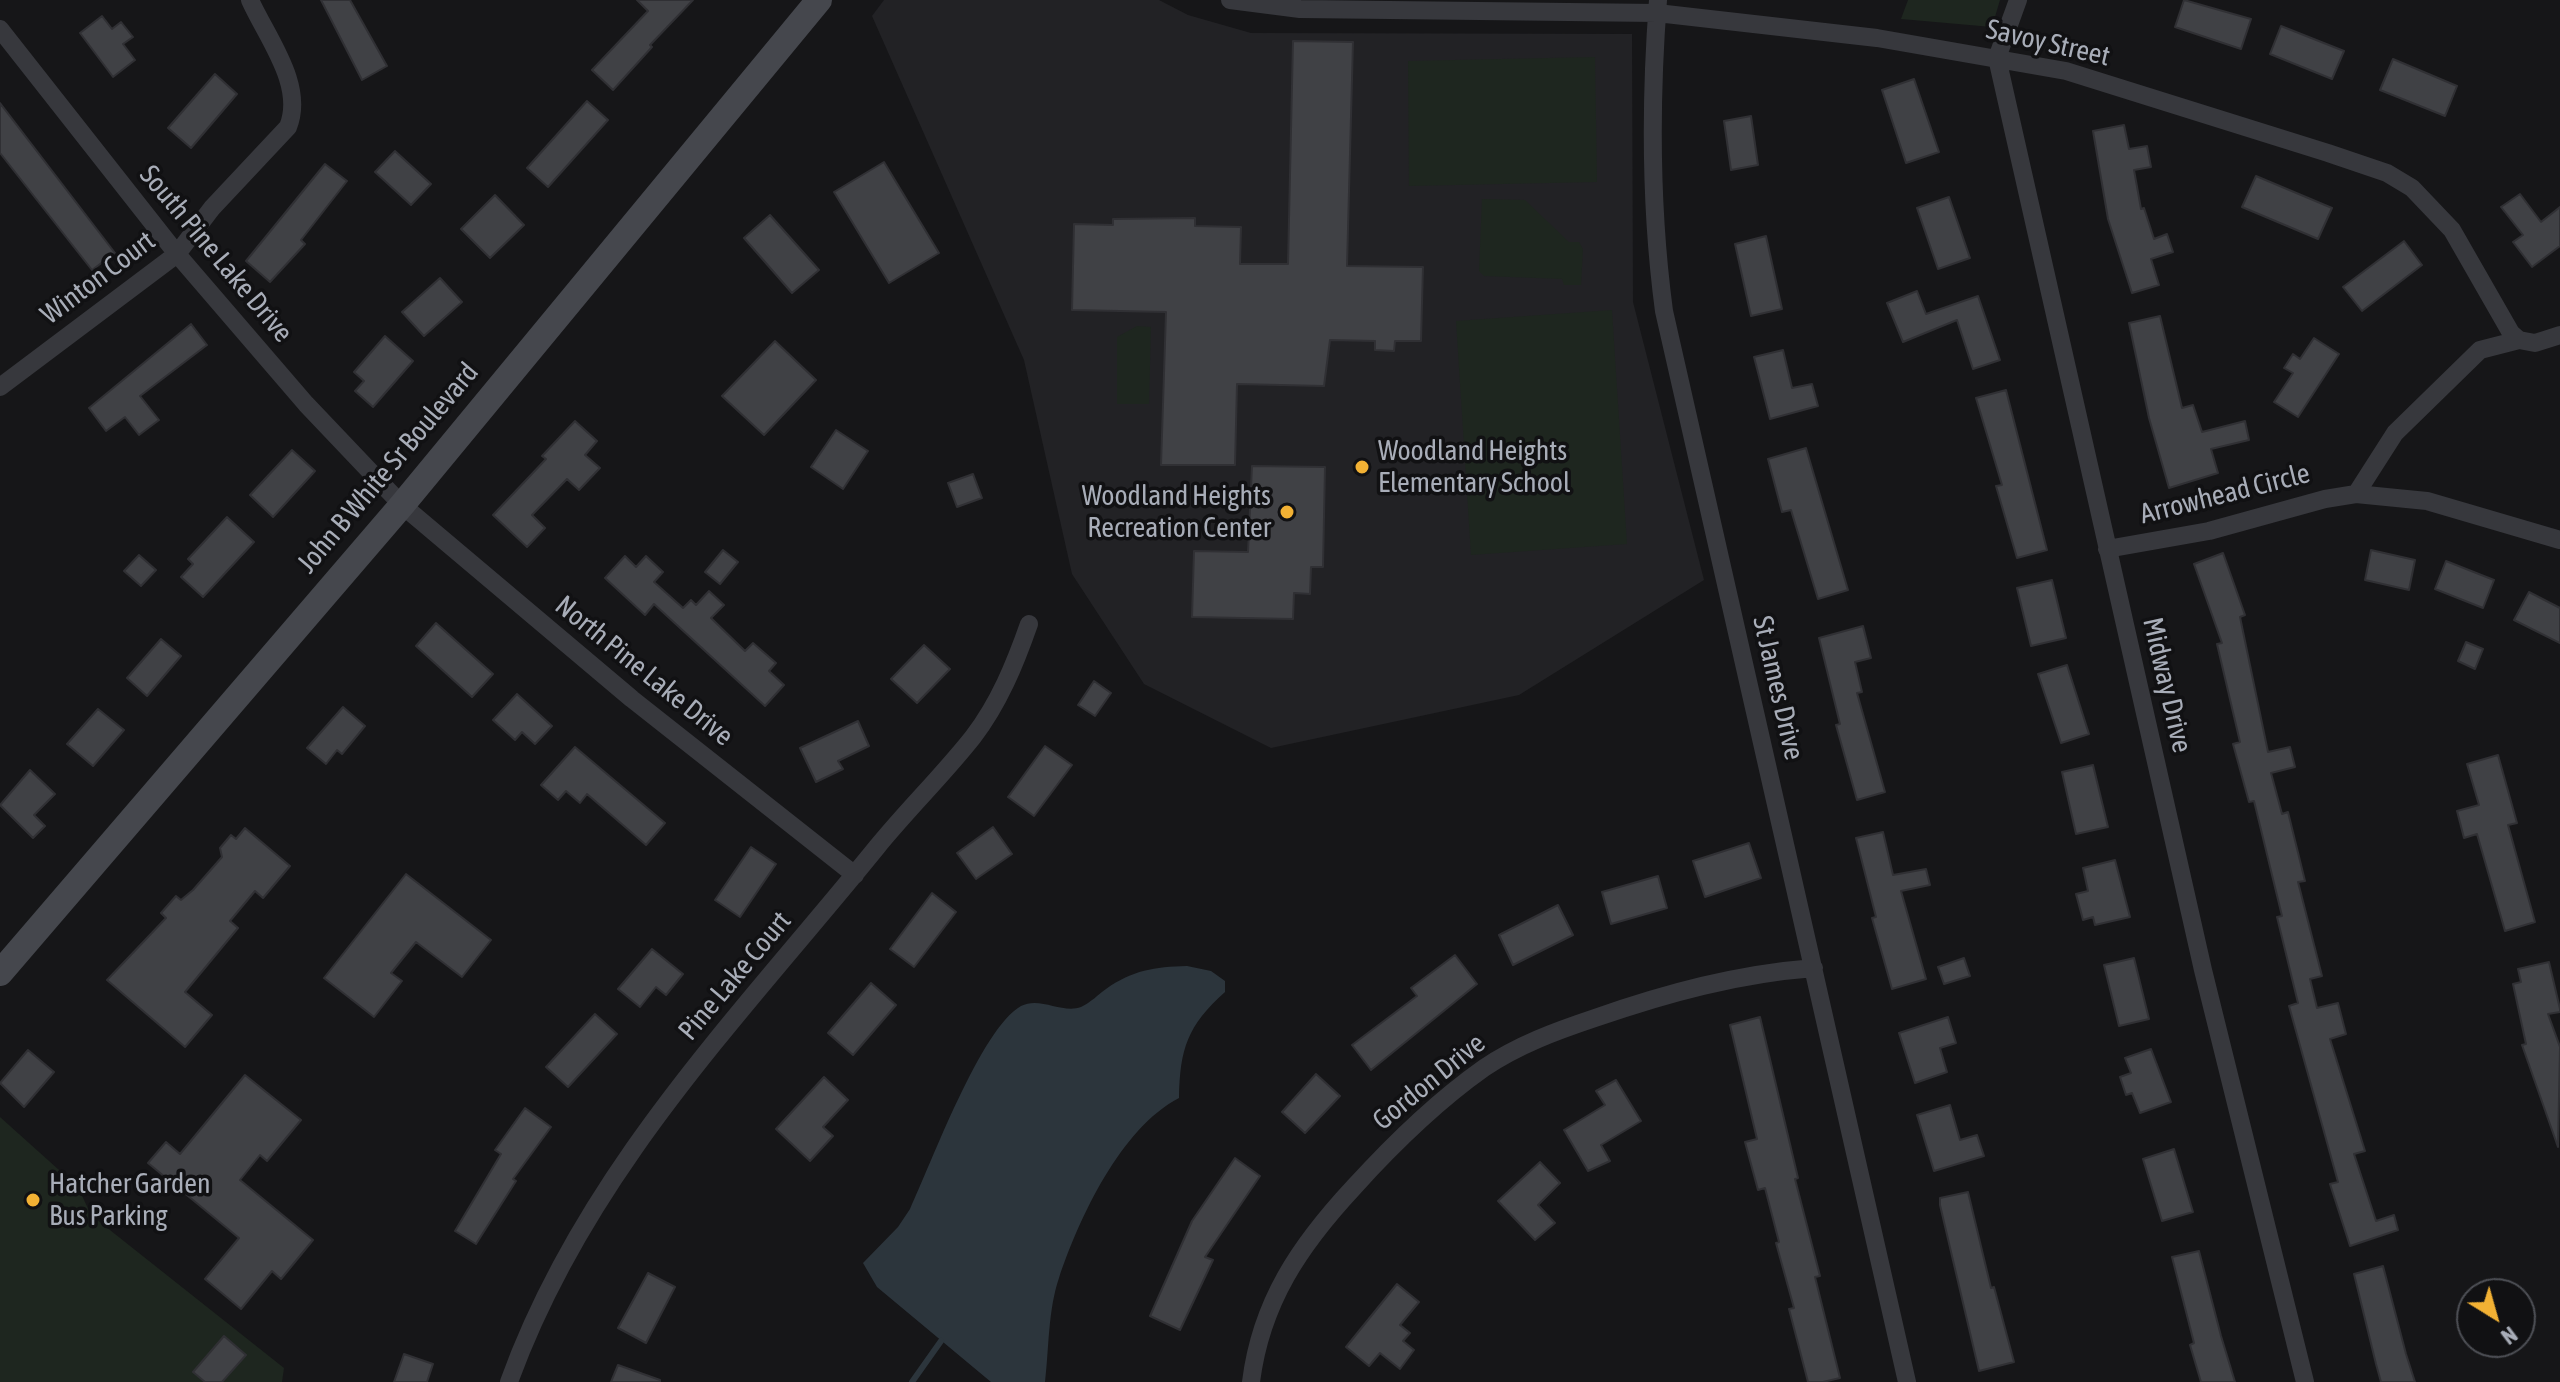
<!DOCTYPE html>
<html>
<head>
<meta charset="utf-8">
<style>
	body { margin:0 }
	#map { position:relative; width:2560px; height:1382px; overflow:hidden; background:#161618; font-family:"Asap Condensed",sans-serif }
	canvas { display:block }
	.north { position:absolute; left:2456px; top:1278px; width:80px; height:80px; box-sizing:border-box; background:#111113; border:2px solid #4d4f55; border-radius:50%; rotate:143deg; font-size:22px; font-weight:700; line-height:32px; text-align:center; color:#a8adb8 }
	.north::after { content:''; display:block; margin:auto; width:28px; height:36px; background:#f2b134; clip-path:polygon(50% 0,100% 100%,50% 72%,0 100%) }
</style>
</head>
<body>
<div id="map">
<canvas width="2560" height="1382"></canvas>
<div class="north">N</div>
</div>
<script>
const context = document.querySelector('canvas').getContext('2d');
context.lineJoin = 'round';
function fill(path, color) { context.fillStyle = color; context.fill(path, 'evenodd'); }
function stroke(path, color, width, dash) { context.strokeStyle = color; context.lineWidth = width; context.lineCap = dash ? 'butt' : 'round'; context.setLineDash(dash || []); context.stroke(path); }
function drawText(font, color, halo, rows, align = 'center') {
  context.font = font + ' "Asap Condensed",sans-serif'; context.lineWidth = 7; context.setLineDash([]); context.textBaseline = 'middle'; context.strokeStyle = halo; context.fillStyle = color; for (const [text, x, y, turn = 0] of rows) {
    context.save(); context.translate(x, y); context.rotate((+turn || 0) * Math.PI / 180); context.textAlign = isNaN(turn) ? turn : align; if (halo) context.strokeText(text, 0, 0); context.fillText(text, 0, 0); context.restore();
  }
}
const built = new Path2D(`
	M884,0h275l29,15 63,18 381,1 1,268 71,278 -185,115 -248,53 -127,-64 -72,-110 -48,-214 -152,-344z`);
const green = new Path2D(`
	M1908,0h92l-8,27 -91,-8z
	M1595,57l2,125 -188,4 -1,-125z
	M1482,199l43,1 44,42h10l4,7 -2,36h-17l-2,-6 -78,-3 -5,-5z
	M1612,310l15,234 -156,11 -15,-234z
	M1137,326l14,1 -2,77h-32v-67z
	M0,1117l78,70 13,28 193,153 -2,14h-282z`);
const water = new Path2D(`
	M1187,966l24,5 14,10v11c-38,34 -45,57 -46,106 -58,30 -100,120 -120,180 -11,32 -10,71 -14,104h-54l-114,-95 -14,-24 35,-36 12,-18c21,-45 71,-181 111,-203 19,-10 41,8 60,1 9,-4 18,-13 25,-18 27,-19 48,-22 81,-23z`);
const stream = new Path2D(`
	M912,1382l29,-41`);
const building = new Path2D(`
	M321,0h29l37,66 -25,14z
	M637,0h56l-43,45 2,2 -39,43 -21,-20 56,-59z
	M2184,0l67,19 -10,30 -66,-22z
	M102,16l10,13 9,-7 12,15 -10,7 12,16 -22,17 -33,-44z
	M2281,26l63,25 -12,28 -62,-25z
	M1293,41l60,1 -6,224 76,1 -2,74h-26l-1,10 -19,-1v-9l-45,-1 -6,46 -87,-2 -2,81h-74l5,-153 -94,-2 2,-86 39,1v-6l82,-1v8l46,1 -1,37h48z
	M2393,59l64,27 -12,30 -65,-26z
	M215,74l22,20 -46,54 -23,-20z
	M1914,79l25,73 -33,11 -24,-73z
	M587,101l21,19 -60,67 -21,-19z
	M0,103l115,150 -23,17 -92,-117z
	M1751,116l7,49 -27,5 -7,-49z
	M2124,125l5,24 18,-3 4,21 -17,3 7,39 3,-1 10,31 13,-5 6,18 -22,7 8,26 -27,8 -24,-74 -15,-88z
	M395,151l36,33 -20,21 -36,-33z
	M884,162l55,91 -50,30 -55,-91z
	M325,164l22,17 -46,59 4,4 -35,38 -24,-21z
	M2256,176l76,32 -14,31 -76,-32z
	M2520,194l21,28 19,-15v39l-28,21 -19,-25 10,-7 -22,-28z
	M495,195l29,30 -34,33 -29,-29z
	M1949,197l21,61 -32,11 -21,-61z
	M770,215l49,55 -27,23 -48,-55z
	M1766,236l16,73 -31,7 -16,-72z
	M2404,241l18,24 -60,46 -19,-24z
	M440,278l22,24 -38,34 -22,-24z
	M1917,291l9,23 52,-18 22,64 -27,9 -16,-49 -54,22 -16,-39z
	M2160,316l22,92 11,-3 9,27 43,-11 4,19 -38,9 7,24 -49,15 -20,-70 -20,-95z
	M191,324l16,21 -67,51 19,24 -20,15 -14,-18 -19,14 -17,-23z
	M385,336l28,25 -40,46 -18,-16 9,-10 -10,-9z
	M2314,338l25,16 -41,63 -24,-15 19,-29 -9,-5 9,-14 7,5z
	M775,341l41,39 -52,55 -42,-39z
	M1783,350l9,38 20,-4 6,22 -48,13 -16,-62z
	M2006,390l41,160 -30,8 -21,-72 6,-1 -26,-87z
	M575,421l22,20 -12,14 15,13 -21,22 -12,-11 -35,36 13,13 -18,19 -34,-32 53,-56 -4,-3z
	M836,430l32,21 -25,38 -32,-22z
	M1806,448l42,142 -30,9 -27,-89 -9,2 -14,-53z
	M292,450l23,21 -42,46 -23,-22z
	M1252,466l73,1 -2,100h-12l-1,27 -16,-1 -1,26 -101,-2 2,-66 54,1z
	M973,474l9,24 -25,9 -9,-24z
	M227,517l27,25 -51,55 -22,-20 12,-13 -5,-5z
	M723,550l15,12 -18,22 -15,-12z
	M2371,550l44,10 -6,30 -44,-10z
	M2223,553l22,62 -5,2 28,135 22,-5 5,20 -24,6 11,41 6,-2 17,69 -7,1 24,94 -12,3 7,29 21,-5 8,31 -16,5 35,112 -11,3 22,67 18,-6 4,15 -48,16 -20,-62 8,-2 -49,-176 9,-3 -21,-86 5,-1 -28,-115 -5,1 -16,-58 7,-2 -23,-98 5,-1 -28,-79z
	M139,555l17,15 -15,16 -17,-15z
	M625,556l11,11 10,-11 17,16 -9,10 29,26 8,-8 5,5 13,-14 15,14 -13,13 34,33 8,-8 23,20 -7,8 15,14 -19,21 -111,-102 -9,11 -40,-37z
	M2446,561l48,19 -11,28 -48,-19z
	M2052,580l14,58 -35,8 -14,-58z
	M2529,592l31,16v35l-46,-23z
	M436,623l57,51 -21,23 -56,-51z
	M1863,626l8,32 -16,4 7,30 -5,1 28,99 -28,8 -21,-75 4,-1 -21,-86z
	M161,639l20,17 -34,40 -20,-18z
	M2466,642l17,7 -8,20 -17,-8z
	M924,645l26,24 -33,34 -26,-24z
	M2067,665l22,69 -28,9 -23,-69z
	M1094,681l17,12 -16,23 -17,-11z
	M517,694l35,32 -17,18 -13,-12 -7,8 -22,-20z
	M343,707l22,19 -23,28 -5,-4 -11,14 -19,-16z
	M98,709l26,21 -31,36 -26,-22z
	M858,721l11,25 -31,15 5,8 -27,13 -16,-34z
	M1045,746l27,19 -38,51 -26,-19z
	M575,747l90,76 -19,22 -59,-51 -7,9 -14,-12 -8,9 -17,-15z
	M2498,755l19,68 -9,2 27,97 -30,9 -28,-97 -13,4 -7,-27 22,-6 -12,-41z
	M2093,765l15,62 -32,7 -14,-62z
	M30,770l25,24 -21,21 11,11 -12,12 -33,-33z
	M993,827l19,27 -36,25 -19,-26z
	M245,828l45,38 -27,32 -8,-7 -25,30 8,7 -53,64 27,23 -27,32 -78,-67 59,-62 -5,-5 15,-17 5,4 12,-10 29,-33 -2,-9 11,-13 5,4z
	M1883,832l10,43 33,-6 4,16 -29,6 25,88 -34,10 -20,-71 4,-1 -20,-79z
	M1749,843l12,35 -56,19 -12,-36z
	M751,847l25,17 -36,53 -25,-17z
	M2115,860l15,57 -35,8 -2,-8 -10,3 -7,-26 12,-3 -5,-23z
	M406,874l85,66 -29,37 -46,-35 -25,31 11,8 -28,36 -50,-39z
	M1658,876l9,32 -56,16 -9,-32z
	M932,893l24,19 -42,55 -24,-18z
	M1558,905l15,30 -60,30 -14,-30z
	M652,949l31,25 -17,21 -10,-8 -16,20 -22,-18z
	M1455,955l22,29 -106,86 -19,-25 65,-49 -6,-8z
	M1964,958l6,18 -26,8 -6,-17z
	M2134,958l15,61 -30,7 -15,-61z
	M2549,962l11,47v3l-12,2 12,33 -2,100 -36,-102 4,-1 -13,-60 8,-2 -3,-13z
	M871,983l25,22 -43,50 -25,-22z
	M595,1014l22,20 -49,53 -22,-20z
	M1760,1017l38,161 -3,1 25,97 -5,1 25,101 -17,4h-15l-19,-73 5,-1 -18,-65 3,-1 -14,-54 -7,2 -13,-48 12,-3 -27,-114z
	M1948,1017l8,26 -16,5 7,24 -32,11 -16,-50z
	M2151,1049l20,53 -31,11 -8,-20 -6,2 -6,-18 11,-4 -6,-15z
	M28,1050l26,22 -30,35 -24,-24z
	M1316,1074l24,22 -35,37 -23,-21z
	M245,1075l56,45 -34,41 -7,-6 -20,25 73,60 -32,39 -9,-8 -31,38 -36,-30 34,-41 -91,-75 18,-21 14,12z
	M824,1077l24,23 -25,27 10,9 -23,25 -34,-32z
	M1616,1080l25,41 -40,24 9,16 -22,10 -24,-41 41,-25 -9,-14z
	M1950,1105l10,35 17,-5 7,21 -50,15 -17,-56z
	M525,1108l26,19 -38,52 3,2 -40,63 -21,-13 46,-77 -6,-4z
	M2174,1149l19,63 -31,9 -19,-62z
	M1235,1158l25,18 -55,81 8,3 -33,70 -30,-14 42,-95z
	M1540,1162l20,21 -22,22 17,18 -20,17 -37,-39z
	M1968,1192l23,96 3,-1 20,75 -35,9 -39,-166v-7z
	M2199,1251l22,85 14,46h-34l-11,-37 4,-2 -22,-86z
	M2383,1266l23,88 9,28h-34l-5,-18 -22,-90z
	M648,1273l27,14 -29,56 -28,-15z
	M1397,1284l22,18 -19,23 10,8 -7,8 11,9 -14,19 -20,-16 -11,13 -23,-19z
	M224,1336l22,19 -24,27h-17l-12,-10z
	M404,1354l29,10 -6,18h-33z
	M618,1365l42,15v2h-49z`);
const minor = new Path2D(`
	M1230,0l70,9 357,4 220,25 189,33 262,82 59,20 25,15 40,42 59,103 8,7
	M1658,0c-8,105 -8,206 6,311l243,1071
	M2018,0l-21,58 206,912 102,412
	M0,29l177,225 129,150 96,101 230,194 223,176
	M0,387l177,-133 35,-46 76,-81c17,-42 -21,-89 -38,-127
	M2356,494l39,-61 85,-83 39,-10 16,3 25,-8
	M2107,549l102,-18 116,-32 31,-5 71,7 133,39
	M509,1382c76,-210 230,-365 368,-535 31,-38 66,-72 96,-110 26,-34 42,-73 56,-113
	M1251,1382c10,-80 49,-137 103,-195 39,-43 82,-85 130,-119 34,-23 72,-37 111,-50 72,-25 142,-44 219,-50`);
const secondary = new Path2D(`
	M0,973l402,-468 417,-505`);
const markers = [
	[1362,467,8,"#f2b134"],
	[1287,512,8,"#f2b134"],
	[33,1200,8,"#f2b134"]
];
const streetNames = [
	["Savoy Street",2048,43,13],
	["South Pine Lake Drive",216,254,50],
	["Winton Court",98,278,-37],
	["John B White Sr Boulevard",388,468,-50],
	["Arrowhead Circle",2225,494,-14],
	["North Pine Lake Drive",644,671,39],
	["Midway Drive",2167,685,77],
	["St James Drive",1778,688,77],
	["Pine Lake Court",735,976,-50],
	["Gordon Drive",1429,1082,-39]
];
const poiNames = [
	["Woodland Heights",1378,451],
	["Elementary School",1378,483],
	["Woodland Heights",1271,496,"right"],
	["Recreation Center",1271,528,"right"],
	["Hatcher Garden",49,1184],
	["Bus Parking",49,1216]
];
fill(built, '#222225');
fill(green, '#1e261f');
fill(water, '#2c353c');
stroke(stream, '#2c353c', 6);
fill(building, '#404145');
stroke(building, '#303034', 2);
stroke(minor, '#37383d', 18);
stroke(secondary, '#45474d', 26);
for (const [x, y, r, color] of markers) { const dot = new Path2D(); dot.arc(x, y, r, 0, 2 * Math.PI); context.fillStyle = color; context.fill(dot); stroke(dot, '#111113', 3); }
drawText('28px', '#a8adb8', '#111113', streetNames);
drawText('28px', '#a8adb8', '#111113', poiNames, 'left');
</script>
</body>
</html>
